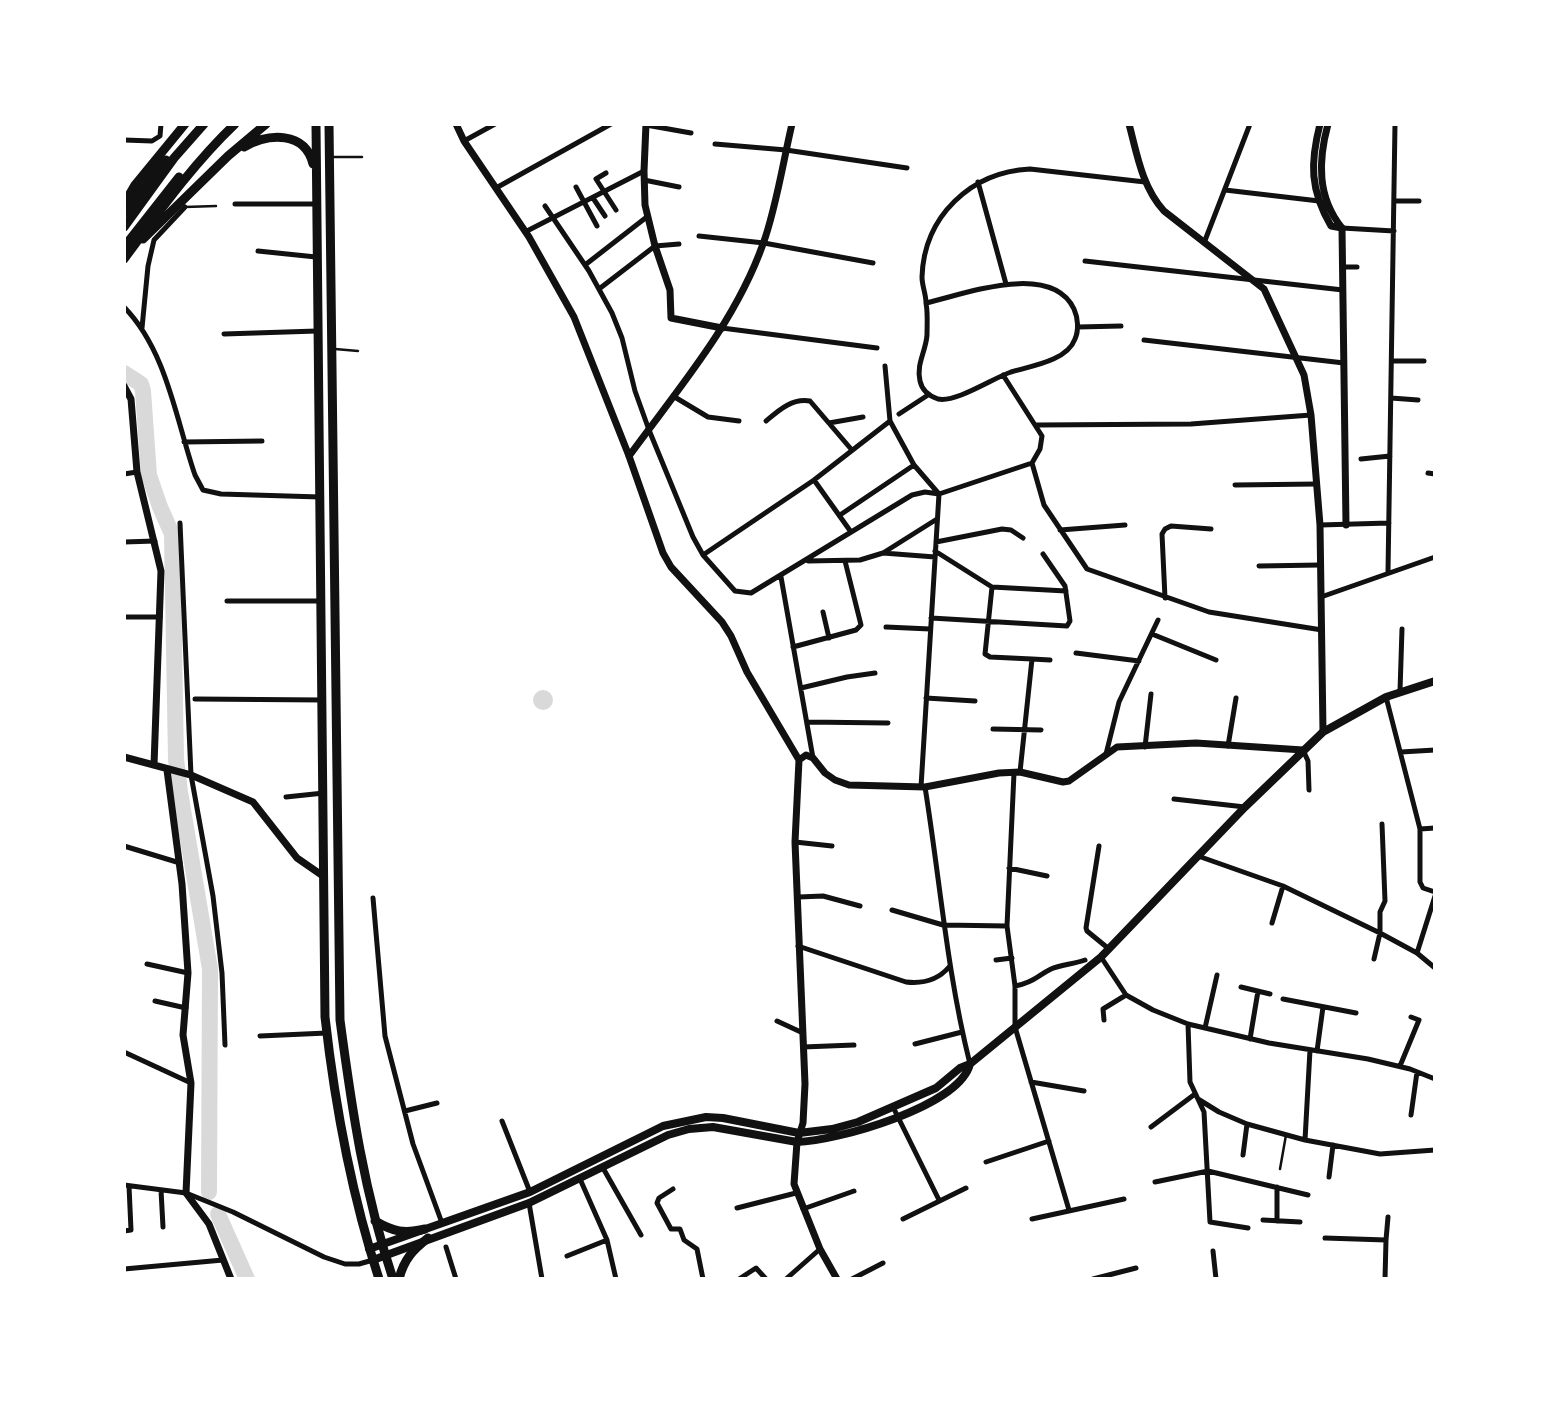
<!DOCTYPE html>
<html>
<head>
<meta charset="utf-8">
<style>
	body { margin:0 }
	#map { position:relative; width:1559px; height:1403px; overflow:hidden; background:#fff; font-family:Rubik,sans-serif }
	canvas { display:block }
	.frame { position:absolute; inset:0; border:126px solid #fff; pointer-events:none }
</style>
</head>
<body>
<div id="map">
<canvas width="1559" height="1403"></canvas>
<div class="frame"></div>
</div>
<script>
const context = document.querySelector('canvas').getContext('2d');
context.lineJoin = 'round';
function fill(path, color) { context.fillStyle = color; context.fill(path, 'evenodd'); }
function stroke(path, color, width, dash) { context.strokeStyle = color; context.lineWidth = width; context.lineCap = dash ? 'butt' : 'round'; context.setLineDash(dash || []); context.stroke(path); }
const water = new Path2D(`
	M533 700a10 10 0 1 1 20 0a10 10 0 1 1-20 0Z`);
const river = new Path2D(`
	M124,373l17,11 2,7 6,84 11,32 12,27 4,225 4,33 30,177 -1,223
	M218,1214l29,65`);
const service = new Path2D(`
	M333,157h29
	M185,207l31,-1
	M335,349l23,2
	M1280,1169l6,-34`);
const minor = new Path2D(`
	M646,125l45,8
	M124,140l28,1 8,-5 1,-12
	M464,141l31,-17
	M715,144l71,6 121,18
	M606,173l-10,6 20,31
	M644,180l35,7
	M978,182l28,102
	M576,187l21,39
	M496,188l115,-64
	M1225,190l94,11
	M593,198l12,18
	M1394,201h25
	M235,204h81
	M545,206l44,65 23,42 10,25 13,53 14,39 44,107 10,18 32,36 16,2 161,-98 13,-3 14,2 93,-31 8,-14 2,-13 -39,-61
	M1342,228l52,3
	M525,232l119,-61
	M699,236l65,7 109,20
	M1204,243l46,-119
	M258,251l58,6
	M1085,261l258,29
	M585,265l63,-49
	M1343,267h14
	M599,289l56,-43 24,-2
	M926,303c39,-9 125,-42 148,6 4,9 5,21 1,30 -8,22 -44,27 -64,33 -18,6 -55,31 -73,27 -9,-3 -16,-9 -18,-18 -4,-17 6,-30 7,-46 0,-10 1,-22 -1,-32 0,-9 -4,-17 -4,-26 2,-61 49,-105 108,-108l115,13
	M124,307c43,44 52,113 71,168l8,15 18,4 99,3
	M1078,327l43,-1
	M142,328l6,-62 6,-26 31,-33
	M722,328l155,20
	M224,334l93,-3
	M1144,340l200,23
	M1392,361h32
	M885,366l5,55 24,44 25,29
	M673,396l35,21 31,4
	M1391,398l27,2
	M899,414l29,-19
	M766,421c13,-11 26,-23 44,-20l41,48
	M829,423l34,-6
	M1037,425l154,-1 120,-9
	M184,442l78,-1
	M1361,459l29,-3
	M1032,463l12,42 43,64 122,43 113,18
	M1428,473l7,1
	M124,474l13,-2
	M814,480l37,52
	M1235,485l82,-1
	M840,515l74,-50
	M180,523l11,252 22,121 9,77 3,72
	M1320,525l69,-2
	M1060,530l65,-5
	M124,542l31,-1
	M936,542l66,-13 9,1 12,8
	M935,551l57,36 74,4
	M883,553l52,4
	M703,555l111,-75 76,-59
	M808,561l52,-1 23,-7 54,-34
	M1259,566l61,-1
	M1388,572l7,-448
	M781,577l32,181
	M992,587l-7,67 5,3 42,2 -12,113
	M1321,597l114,-40
	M1165,598l-3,-64 3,-5 6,-3 40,3
	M227,601h95
	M823,612l6,26
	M124,617h36
	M931,618l136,8 3,-5 -5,-35 -22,-32
	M886,627l44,2
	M1152,634l64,26
	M793,647l63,-17 5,-5 -16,-64
	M1076,653l63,8
	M1032,659l18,1
	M801,688l46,-11 28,-4
	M1400,691l2,-62
	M1386,697l34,132v53l3,6 12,4
	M926,698l49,3
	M195,699l128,1
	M807,722l81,1
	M993,729l48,1
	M1228,746l8,-48
	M1145,747l6,-53
	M1303,750l5,11 1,29
	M1401,752l34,-2
	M1106,754l13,-52 39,-82
	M1014,773l-7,153 8,60v41l54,183
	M921,787l18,-293
	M925,787c15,93 22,186 45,277
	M286,797l38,-4
	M1174,799l71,8
	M1420,829l15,-1
	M795,842l37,4
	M124,846l56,17
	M1099,846l-13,82 1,3 22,18
	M1198,856l85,30 97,47 37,20 18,15
	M1009,868l38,8
	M799,897l24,-1 37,10
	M373,898l12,138 28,108 29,79
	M892,910l51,15 64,1
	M1272,923l11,-37
	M798,946l108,36c17,2 32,-2 43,-15
	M1417,953l18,-57
	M1101,957l25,38 27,15 35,14 81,19 99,16 42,10 25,10
	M1374,959l6,-26v-21l5,-11 -3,-77
	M996,960l16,-2
	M147,964l41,9
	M1015,986c17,-3 22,-10 36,-17 9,-4 23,-5 34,-9
	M1241,987l29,7
	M1283,999l73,14
	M155,1001l31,7
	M1104,1020l-1,-11 23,-14
	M777,1021l26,12
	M1188,1024l2,58 14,30 6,110 38,6
	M1205,1028l12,-53
	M260,1036l67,-3
	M1250,1039l8,-48
	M915,1044l47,-12
	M803,1047l51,-2
	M1317,1051l6,-44
	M124,1052l67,31
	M1400,1066l19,-46 -8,-3
	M1031,1082l53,9
	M1198,1099l21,13 28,12 58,16 75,14 55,-4
	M893,1107l46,93
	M405,1111l32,-8
	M1411,1115l6,-43
	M502,1121l28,71
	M1151,1127l44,-33
	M1305,1140l5,-90
	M1243,1155l4,-31
	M986,1162l63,-21
	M603,1168l38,67
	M1329,1177l4,-32
	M580,1179l27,61 9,39
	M1155,1182l53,-11 100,24
	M124,1185l62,8 47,19 91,45 21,7h14l14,-4
	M673,1189l-14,9 -2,5 14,26h9l4,11 13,9 6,30
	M161,1190l2,37
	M529,1203l13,76
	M737,1208l59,-15
	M803,1209l51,-18
	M903,1219l63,-31
	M1032,1219l92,-20
	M1263,1220l37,2
	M1277,1221v-34
	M124,1231l7,-1 -2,-44
	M1325,1238l61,2 2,-23
	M446,1247l10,32
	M1213,1251l3,28
	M567,1256l40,-16
	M124,1269l99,-9
	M739,1279l17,-11 10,11
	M786,1279l34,-30
	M852,1279l31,-16
	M1093,1279l43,-11
	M1385,1279l1,-39`);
const tertiary = new Path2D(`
	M456,124l8,17 65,96 45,80 55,139 34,97 8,14 51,55 9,14 16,36 52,88 -4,82 10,242 -2,39 -6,19 -3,42 26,65 17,30
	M646,124l-2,47 1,34 10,41 15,44 1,28 51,10
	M1129,124c8,30 13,63 35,87l100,78 40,86 7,40 9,110 3,207
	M1320,124c-10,39 -10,66 11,102l11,2
	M1328,124c-10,37 -11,73 14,104
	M1342,228l4,297
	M124,386l7,13 6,73 24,99 -7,194
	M629,456c49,-67 106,-133 134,-212 13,-35 20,-82 29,-120
	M124,757l67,18 62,27 44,56 26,18
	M799,760l7,-5 7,3 12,15 10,7 14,5 76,2 74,-14 21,-1 43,10 6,-1 48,-34 79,-4 107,7
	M167,770l15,114 6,89 -5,62 8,48 -5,110 23,31 22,55`);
const secondary = new Path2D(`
	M369,1249l161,-57 133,-66 43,-9 17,1 76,15 33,-4 26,-7 78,-34 24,-20 10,-4 131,-107 144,-150 78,-75 63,-35 49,-16
	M373,1260l156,-57 139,-68 21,-6 24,-2 84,15c39,-1 162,-35 173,-78`);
const primary = new Path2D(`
	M316,124l9,893c10,89 26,176 54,262
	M329,124l11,896c12,90 24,172 53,259
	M244,147c25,-14 61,-16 69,17
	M124,204l11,-19 50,-61
	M143,239l85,-83 38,-32
	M375,1221c19,11 29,13 50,8
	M399,1279c5,-20 14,-29 29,-41`);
const trunk = new Path2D(`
	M124,212l42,-52
	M124,227l50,-69 30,-34
	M124,247l55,-70
	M124,259c35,-47 69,-95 111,-135`);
fill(water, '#d9d9d9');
stroke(river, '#d9d9d9', 16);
stroke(service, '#111', 2.5);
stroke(minor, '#111', 5);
stroke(tertiary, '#111', 7);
stroke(secondary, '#111', 8);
stroke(primary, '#111', 9);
stroke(trunk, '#111', 9);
</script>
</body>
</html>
